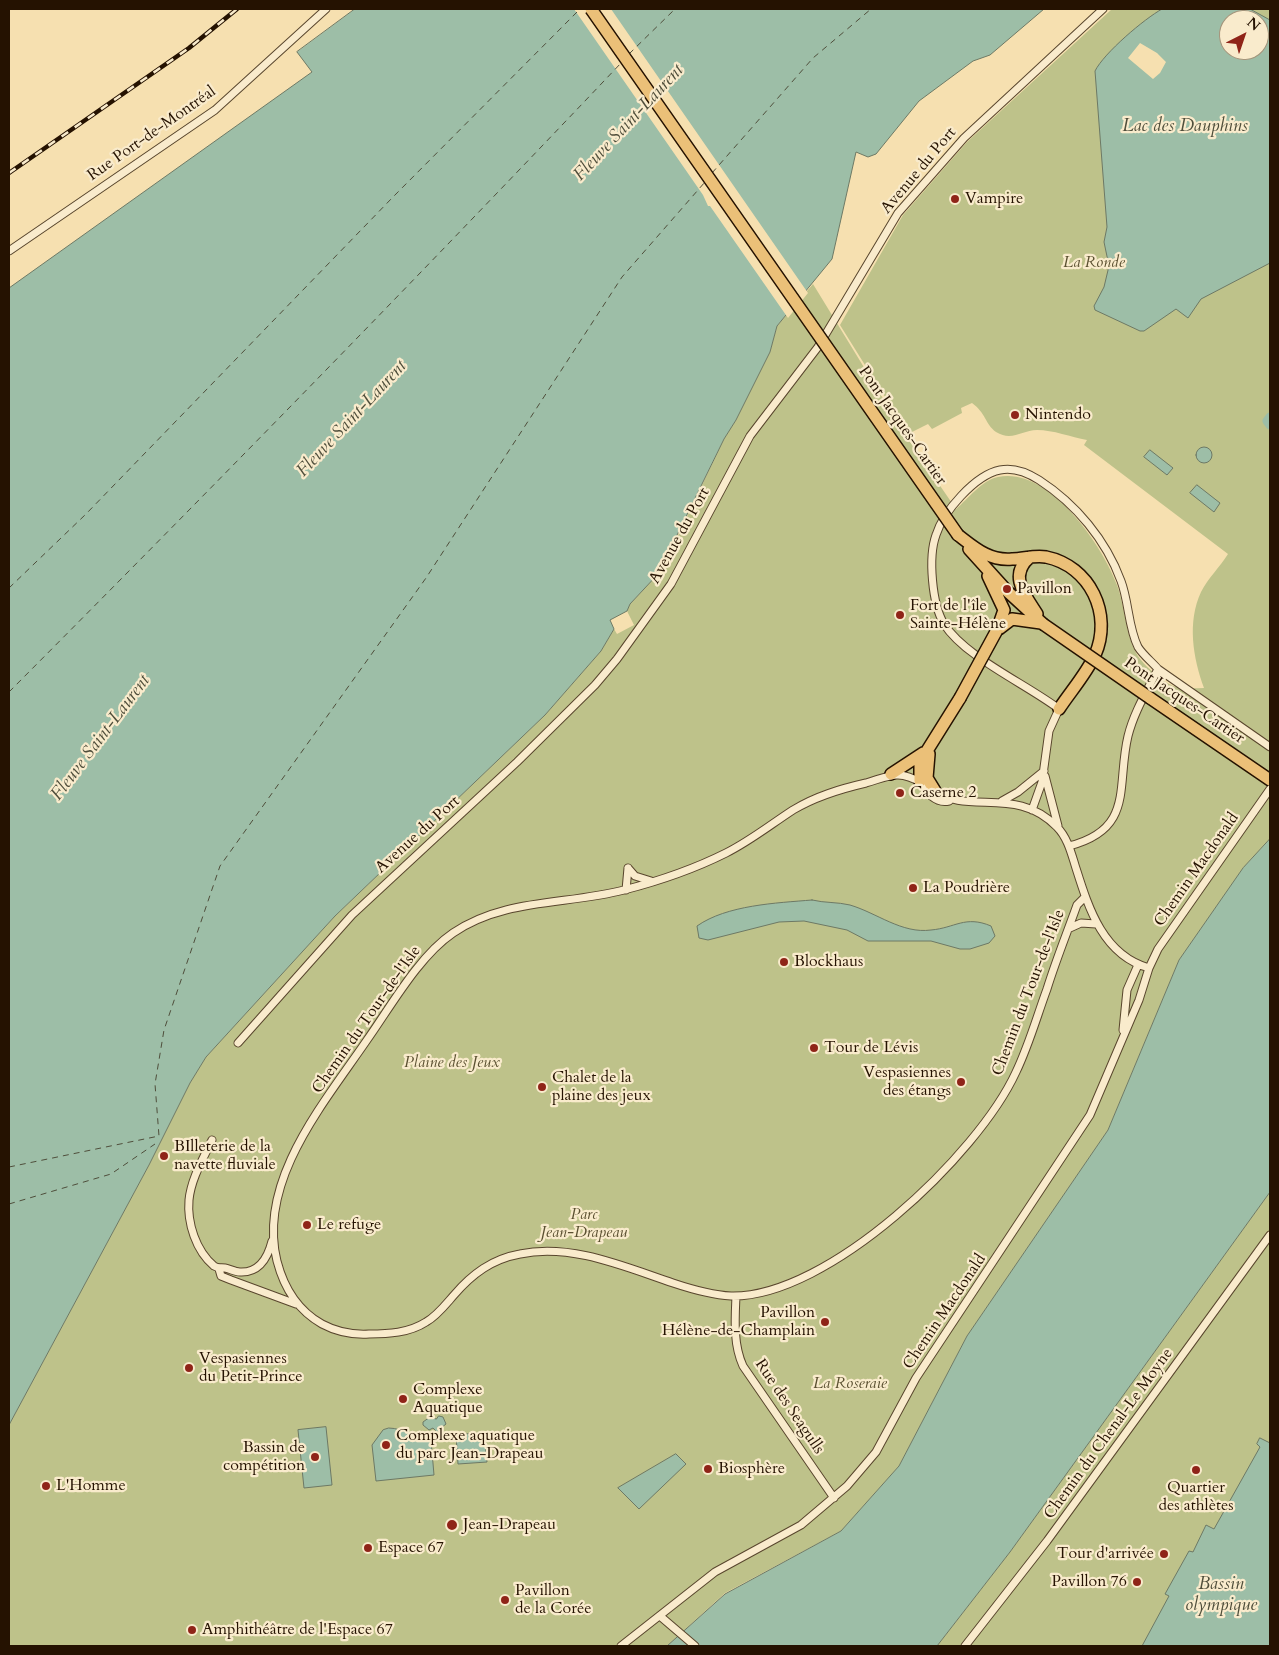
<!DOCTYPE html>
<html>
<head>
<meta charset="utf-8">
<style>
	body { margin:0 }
	#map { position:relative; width:1279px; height:1655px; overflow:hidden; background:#f6e0b0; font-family:Cardo,serif }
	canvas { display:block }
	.frame { position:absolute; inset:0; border:10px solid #251201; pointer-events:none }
	.north { position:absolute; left:1219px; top:10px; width:50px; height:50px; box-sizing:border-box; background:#f9ebcc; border:1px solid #a4947b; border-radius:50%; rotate:41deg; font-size:14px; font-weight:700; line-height:20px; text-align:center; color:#251201 }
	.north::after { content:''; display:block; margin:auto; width:18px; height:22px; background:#8f2418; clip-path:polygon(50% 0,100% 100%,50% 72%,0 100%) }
</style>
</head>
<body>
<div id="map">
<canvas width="1279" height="1655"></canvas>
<div class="frame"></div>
<div class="north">N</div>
</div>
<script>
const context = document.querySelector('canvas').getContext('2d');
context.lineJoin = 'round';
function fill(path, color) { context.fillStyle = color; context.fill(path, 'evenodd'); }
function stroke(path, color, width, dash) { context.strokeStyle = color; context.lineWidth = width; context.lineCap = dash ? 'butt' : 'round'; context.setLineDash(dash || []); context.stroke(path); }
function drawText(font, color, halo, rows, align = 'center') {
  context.font = font + ' Cardo,serif'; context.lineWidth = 4.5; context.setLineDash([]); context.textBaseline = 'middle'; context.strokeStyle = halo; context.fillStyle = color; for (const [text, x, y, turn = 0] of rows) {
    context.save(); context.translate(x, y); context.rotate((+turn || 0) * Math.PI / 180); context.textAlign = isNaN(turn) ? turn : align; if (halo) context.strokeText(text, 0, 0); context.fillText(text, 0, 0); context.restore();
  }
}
const green = new Path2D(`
	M1112,9h158v830l-26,28 -65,93 -71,170 -141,206 -68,130 -58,65 -116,62 -58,53h-658v-221l140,-260 41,-82 16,-26 128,-140 211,-202 56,-64 13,-22 3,5 17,-9 -7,-14 3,-7 28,-30 14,-26 52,-109 12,-19 34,-68 7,-26 36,-42 93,152 50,73c12,-10 26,-29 42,-32 50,-11 104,67 119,108 9,24 8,55 24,75 6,8 27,26 36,27 9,2 18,1 27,1 -11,-30 -17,-66 -3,-96 7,-14 19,-25 27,-38l-144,-109 3,-5c-16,-3 -34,-10 -50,-10 -15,0 -25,12 -41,2 -11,-8 -10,-19 -24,-29l-11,5 1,5 -30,16 -4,-5 -20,10 -68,-109 63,-110 64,-73zM1229,20h30v30h-30z
	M1270,1192v454h-333l73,-94z`);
const water = new Path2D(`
	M355,9h689l-54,46 -17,6 -54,40 -43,53 -8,3 -12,-5 -24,107 -55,67 -7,26 -34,68 -12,19 -66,135 -28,30 -3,7 -17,9 4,9 -13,22 -56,64 -210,201 -129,141 -16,26 -41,82 -140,260v-1137l303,-216 -15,-20z
	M1162,9h88l20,11v243l-69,36 -13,19 -12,-9 -32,22h-4l-45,-21 -1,-4 10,-19 5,-21 -5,-24 3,-15 -12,-156c9,-18 49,-52 67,-62zM1229,20h30v30h-30z
	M1196 455a8 8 0 1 1 16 0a8 8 0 1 1-16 0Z
	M1150,450l23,18 -6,7 -23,-18z
	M1197,485l23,18 -6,9 -24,-19z
	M1270,839v353l-260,360 -73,94h-270l58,-52 116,-63 58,-65 68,-130 141,-206 71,-170 64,-92z
	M812,900c12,3 26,2 38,5 27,8 52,29 81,25 24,-2 34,-15 60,-4l4,10 -6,7 -19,6h-10l-29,-8h-63l-21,-11 -43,-9 -25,1 -71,18 -9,-2 -2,-12c30,-21 79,-23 115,-26z
	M439,1416l4,1 3,7 -5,4 -3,5 -5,-5 -4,2 -6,-5v-3l7,-5 6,2z
	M326,1427l6,58 -28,3 -6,-58z
	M389,1428c16,0 24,12 42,12l3,35 -58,6 -4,-36 11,-15z
	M484,1433l3,29 -29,2 -2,-29z
	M1260,1438l10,5v203h-128l27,-50 -4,-2 24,-43 4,1 13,-27 8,4 46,-82 -3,-3z
	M676,1454l10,10 -47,45 -21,-21z`);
const pier = new Path2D(`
	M574,9h37l197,284 -20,25 -78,-112h-2l-5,-11z
	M1140,43l17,10 9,9 -6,11 -7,6 -25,-21z`);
const canal = new Path2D(`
	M1270,417l-3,4 3,4`);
const ferry = new Path2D(`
	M629,54l46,-45
	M712,173l101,-115 58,-49
	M9,588l77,-74 307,-317 187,-188
	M9,692c207,-208 411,-417 613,-630
	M9,1167l150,-31 -4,-52 9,-54 56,-164 206,-288 196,-301 83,-95
	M9,1204l102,-30 44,-30`);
const street = new Path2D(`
	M9,251l206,-141 111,-101
	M1045,776l13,50
	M920,781c5,11 16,23 29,20
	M922,783c-24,-14 -32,-7 -56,0 -26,6 -50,13 -73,27 -23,15 -43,31 -67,43 -32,16 -67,28 -102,37 -57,15 -120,8 -171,43 -34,23 -62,73 -86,107 -43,63 -110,141 -90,221 7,27 20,49 45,63 15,8 30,11 47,10 19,0 40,-1 57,-12 11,-6 20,-18 28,-27 18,-21 38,-36 66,-41 51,-11 105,13 153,29 18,6 38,12 58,13 97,2 247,-141 285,-224 13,-27 21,-56 31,-83 9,-29 20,-56 30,-84l8,-8
	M933,790c35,26 84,-5 124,37 10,10 14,25 18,38 13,41 27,90 74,103
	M1002,801l16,-9 26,-21
	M1032,810l10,-28 7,-51 10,-22c-33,-25 -94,-52 -115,-85 -12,-20 -16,-67 -8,-89 7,-23 39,-60 64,-65 14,-3 28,3 39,10 37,24 67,60 82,101 8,21 7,46 17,66 5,8 14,15 20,22l112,78
	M1069,846c66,-17 47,-60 59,-110 6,-24 19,-45 30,-67
	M628,868l7,8 16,5
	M626,890l2,-22
	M1070,928l11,-5 15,1
	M1123,1030l4,-40 11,-25
	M238,1043l114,-128 165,-153 78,-77 22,-26 54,-75 79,-148 68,-89 80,-134 66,-75 139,-129
	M212,1140c-9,19 -21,39 -23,60 -2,23 7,51 25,66 5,3 6,1 11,2 5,1 10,4 15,4 20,1 28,-15 32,-31
	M219,1269l2,7 10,4 65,24
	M736,1296c-1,23 -3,48 7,70l91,132
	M660,1616l35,30
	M621,1646l94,-74 86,-47 46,-39 29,-34 40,-74 174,-263 49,-115 10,-32 9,-19 112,-160
	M965,1646l82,-105 223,-306`);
const primary = new Path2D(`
	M958,535c17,13 31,26 54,24 11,0 22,-4 34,-2 44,9 67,57 49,98 -9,19 -24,36 -36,54
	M969,549l38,42 36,33
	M1030,557c-22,18 -5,38 7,57
	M988,576l16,34 -7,20
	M999,629l13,-10 29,4
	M1150,698l120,82
	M929,754l-2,24 8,13
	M891,774l32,-21
	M920,781v-19l40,-64`);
const rail = new Path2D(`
	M9,173l180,-125 48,-39`);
const primaryBridge = new Path2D(`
	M591,9l367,526
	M1043,624l107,74
	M960,698l37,-68`);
const markers = [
	[955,199,5,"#8f2418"],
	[1015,415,5,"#8f2418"],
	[1007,589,5,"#8f2418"],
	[900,615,5,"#8f2418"],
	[900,793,5,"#8f2418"],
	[913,888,5,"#8f2418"],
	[784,962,5,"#8f2418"],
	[814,1048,5,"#8f2418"],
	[961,1082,5,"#8f2418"],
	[542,1087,5,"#8f2418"],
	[164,1156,5,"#8f2418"],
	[307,1225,5,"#8f2418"],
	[825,1322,5,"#8f2418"],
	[189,1368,5,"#8f2418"],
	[403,1399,5,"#8f2418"],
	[386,1445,5,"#8f2418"],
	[315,1457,5,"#8f2418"],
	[708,1469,5,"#8f2418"],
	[1196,1470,5,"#8f2418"],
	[46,1486,5,"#8f2418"],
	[452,1525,6,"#8f2418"],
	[368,1548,5,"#8f2418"],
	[1164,1554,5,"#8f2418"],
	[1137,1582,5,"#8f2418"],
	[505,1600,5,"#8f2418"],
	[192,1630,5,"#8f2418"]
];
const streetNames = [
	["Rue Port-de-Montréal",152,134,-35],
	["Avenue du Port",919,171,-50],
	["Pont Jacques-Cartier",902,426,55],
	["Avenue du Port",680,536,-61],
	["Pont Jacques-Cartier",1184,701,34],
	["Avenue du Port",418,835,-42],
	["Chemin Macdonald",1197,870,-55],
	["Chemin du Tour-de-l'Isle",1029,993,-69],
	["Chemin du Tour-de-l'Isle",367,1020,-55],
	["Chemin Macdonald",945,1312,-56],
	["Rue des Seagulls",789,1407,56],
	["Chemin du Chenal-Le Moyne",1109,1434,-54]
];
const poiNames = [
	["Vampire",965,199],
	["Nintendo",1025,415],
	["Pavillon",1017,589],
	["Fort de l'île",910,606],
	["Sainte-Hélène",910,624],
	["Caserne 2",910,793],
	["La Poudrière",923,888],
	["Blockhaus",794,962],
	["Tour de Lévis",824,1048],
	["Vespasiennes",951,1073,"right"],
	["des étangs",951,1091,"right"],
	["Chalet de la",552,1078],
	["plaine des jeux",552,1096],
	["BIlleterie de la",174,1147],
	["navette fluviale",174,1165],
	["Le refuge",317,1225],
	["Pavillon",815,1313,"right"],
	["Hélène-de-Champlain",815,1331,"right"],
	["Vespasiennes",199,1359],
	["du Petit-Prince",199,1377],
	["Complexe",413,1390],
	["Aquatique",413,1408],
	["Complexe aquatique",396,1436],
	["du parc Jean-Drapeau",396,1454],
	["Bassin de",305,1448,"right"],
	["compétition",305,1466,"right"],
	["Biosphère",718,1469],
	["L'Homme",56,1486],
	["Quartier",1196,1488,"center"],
	["des athlètes",1196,1506,"center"],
	["Jean-Drapeau",463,1525],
	["Espace 67",378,1548],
	["Tour d'arrivée",1154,1554,"right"],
	["Pavillon 76",1127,1582,"right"],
	["Pavillon",515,1591],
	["de la Corée",515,1609],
	["Amphithéâtre de l'Espace 67",202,1630]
];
const parkNames = [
	["La Ronde",1094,263],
	["Plaine des Jeux",452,1063],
	["Parc",584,1215],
	["Jean-Drapeau",584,1233],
	["La Roseraie",850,1384]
];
const waterNames = [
	["Fleuve Saint-Laurent",629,123,-47],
	["Lac des Dauphins",1185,127],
	["Fleuve Saint-Laurent",352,419,-47],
	["Fleuve Saint-Laurent",101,738,-53],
	["Bassin",1221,1585],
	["olympique",1221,1606]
];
fill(green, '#bec28a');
fill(water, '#9dbea7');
stroke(water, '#6d7965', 1);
fill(pier, '#f6e0b0');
stroke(canal, '#9dbea7', 9);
stroke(ferry, '#4f4e3b', 1, [6, 5]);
stroke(street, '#59462d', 9);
stroke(primary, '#251201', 14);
stroke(street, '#f9ebcc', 7);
stroke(primary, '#ebc078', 11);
stroke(rail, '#251201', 4.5);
stroke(rail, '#f9ebcc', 2.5, [8]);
stroke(primaryBridge, '#251201', 14, []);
stroke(primaryBridge, '#ebc078', 11);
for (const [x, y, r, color] of markers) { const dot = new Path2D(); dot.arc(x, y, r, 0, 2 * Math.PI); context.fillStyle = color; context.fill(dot); stroke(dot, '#f9ebcc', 2); }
drawText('16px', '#251201', '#f9ebcc', streetNames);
drawText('16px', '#251201', '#f9ebcc', poiNames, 'left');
drawText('italic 16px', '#5b5031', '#f9ebcc', parkNames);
drawText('italic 18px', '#4f4e3b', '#f9ebcc', waterNames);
</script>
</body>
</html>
